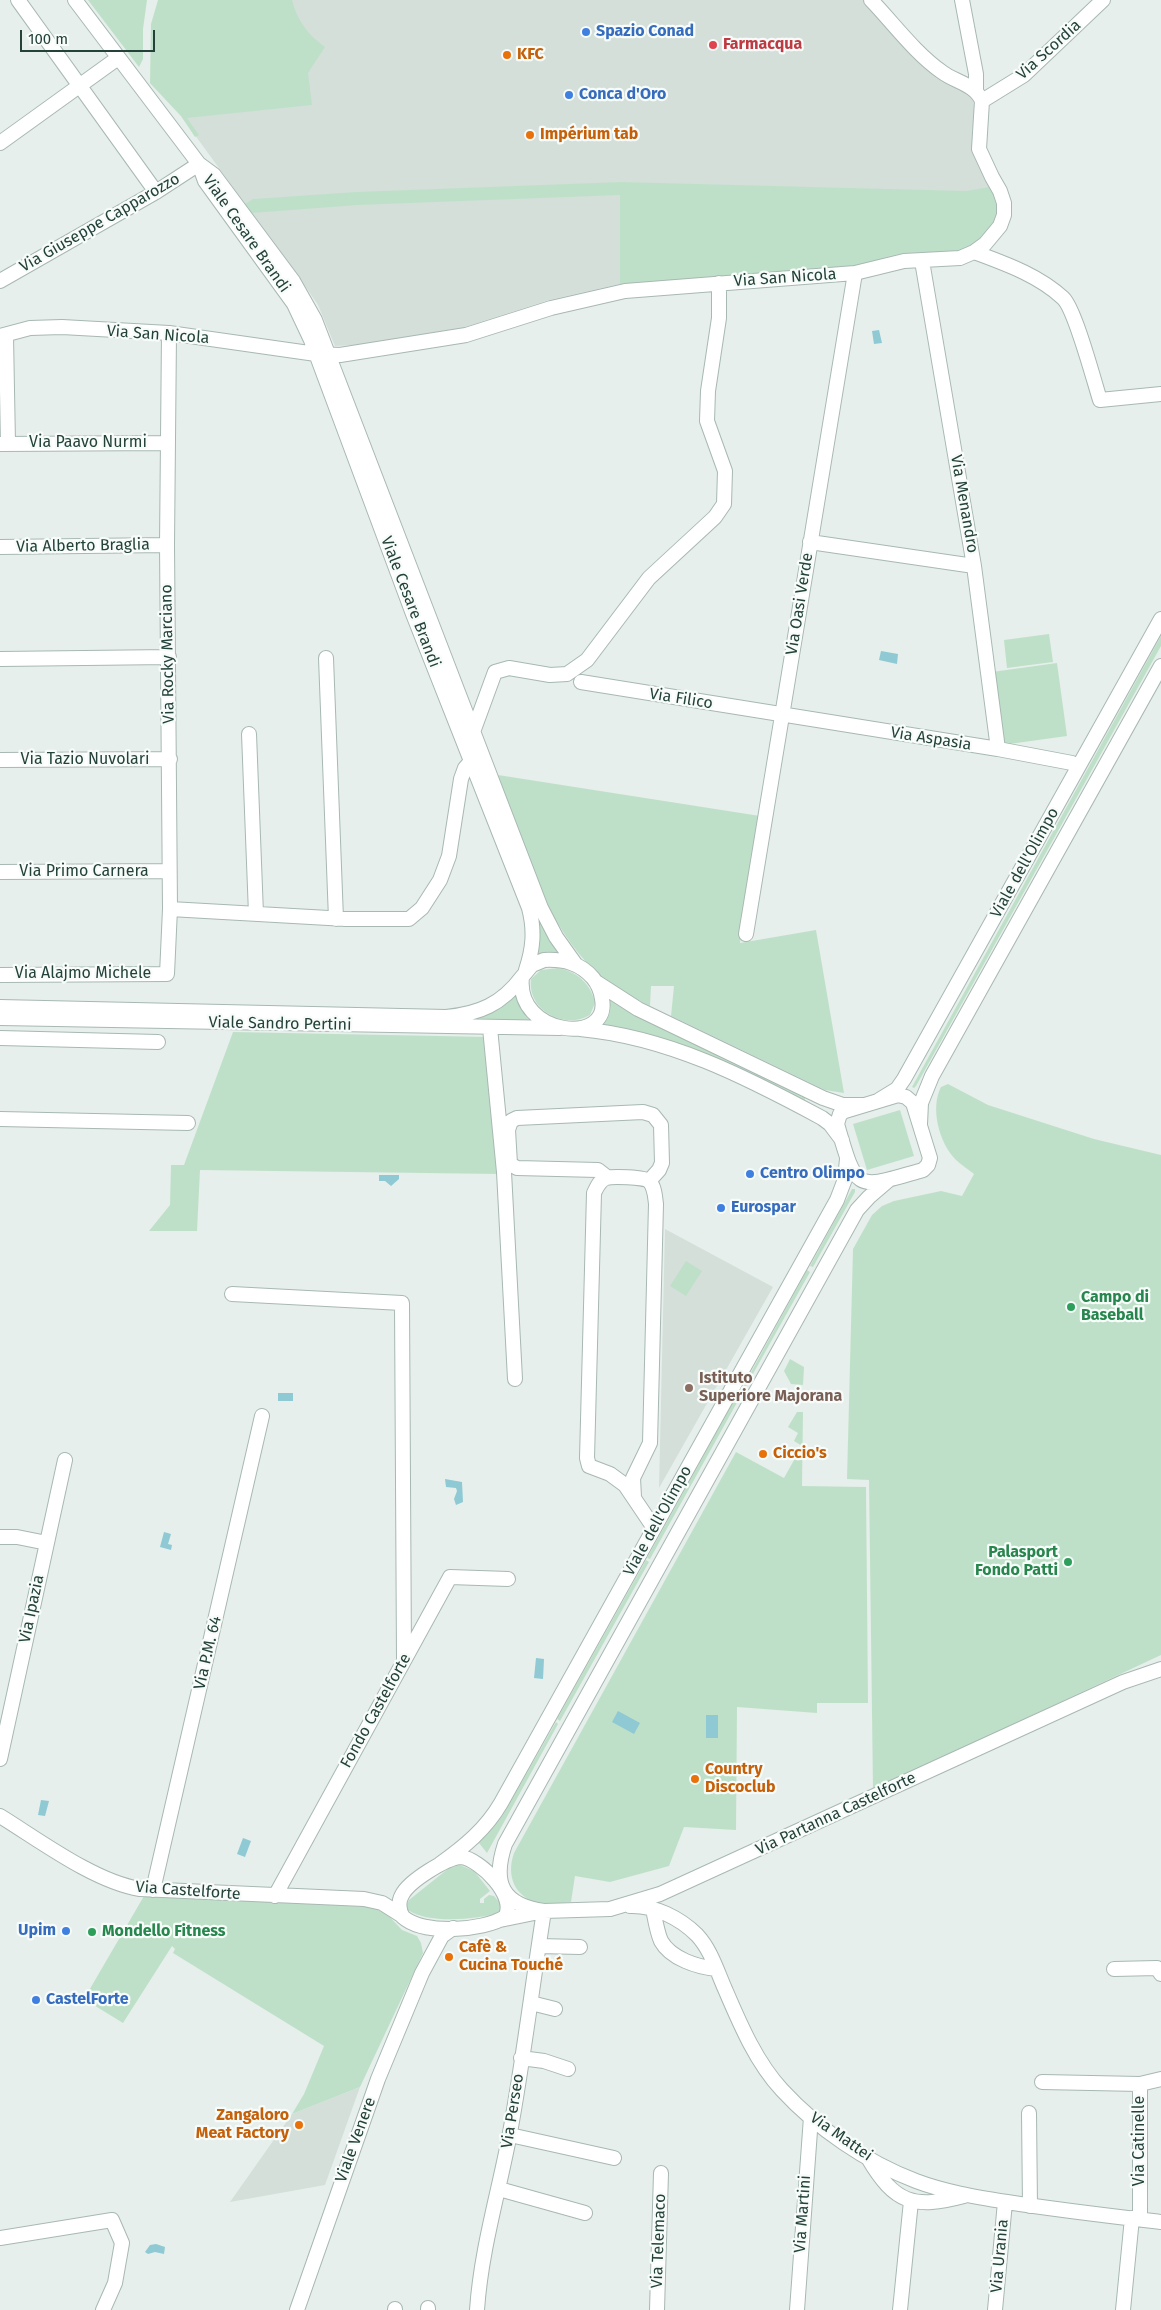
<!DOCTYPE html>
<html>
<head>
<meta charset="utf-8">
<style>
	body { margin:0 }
	#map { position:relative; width:1161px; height:2310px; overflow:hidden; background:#e6efeb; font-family:"Fira Sans",sans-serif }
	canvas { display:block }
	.scale { position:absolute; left:20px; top:30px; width:135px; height:22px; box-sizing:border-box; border:2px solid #24423a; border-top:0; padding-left:6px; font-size:15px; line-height:18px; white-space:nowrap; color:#24423a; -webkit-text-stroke:4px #f7fbf9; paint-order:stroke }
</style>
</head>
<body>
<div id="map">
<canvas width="1161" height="2310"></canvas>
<div class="scale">100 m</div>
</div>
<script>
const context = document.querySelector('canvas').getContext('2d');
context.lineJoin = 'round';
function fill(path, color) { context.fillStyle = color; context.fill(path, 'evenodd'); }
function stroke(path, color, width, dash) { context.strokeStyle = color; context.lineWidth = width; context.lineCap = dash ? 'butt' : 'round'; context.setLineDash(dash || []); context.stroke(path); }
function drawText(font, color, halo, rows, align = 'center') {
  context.font = font + ' "Fira Sans",sans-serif'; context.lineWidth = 4.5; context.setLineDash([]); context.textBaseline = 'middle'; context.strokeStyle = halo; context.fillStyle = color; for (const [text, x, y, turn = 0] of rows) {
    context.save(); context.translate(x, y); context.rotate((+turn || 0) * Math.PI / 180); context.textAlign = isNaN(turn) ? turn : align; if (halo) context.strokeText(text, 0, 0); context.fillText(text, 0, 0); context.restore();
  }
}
const built = new Path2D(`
	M190,0h673l110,98 2,16 -3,19v15l23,49 -58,57h-38l-38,11 -241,19 -71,16 -87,28 -106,17 -21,1 -17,-41 -13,-19 -124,-170 -31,-33z
	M665,1229l108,58 -114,201z
	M360,2087l-35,98 -95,17 62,-88z`);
const green = new Path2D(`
	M88,0h59l-4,29v30l-4,8z
	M158,0h134c5,20 16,35 33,47l-17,26 4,32 -125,13 12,17 -4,2 -14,-21 -31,-33 1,-59z
	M621,182l345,9 23,-4c8,13 11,26 3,39 -25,39 -59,22 -94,28 -13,2 -25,8 -37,11l-241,19v-89l-262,10 -106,8 -7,-9 8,-5 103,-7z
	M1049,634l4,28 -46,6 -3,-28z
	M1161,636v10l-245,440 -2,2 -2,-1z
	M1057,663l10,73 -65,9 -10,-73z
	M498,775l262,41 -20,127 76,-13 28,163 -19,-3 -154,-74 3,-30h-23l-1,20c-22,-11 -46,-24 -63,-43 -48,-52 -65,-124 -89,-188z
	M539,922h2l22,33 -26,3 3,-24z
	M558,968c20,4 33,16 37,35l-5,12c-25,15 -63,-4 -59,-36l10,-9z
	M518,992l19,31 -62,-2 30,-17z
	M608,998l198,98 -2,6c-68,-31 -131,-68 -206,-76z
	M233,1032l256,5 11,137 -300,-4 -3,61h-48l21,-26 1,-40h13z
	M948,1084l40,21 106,34 67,16v500l-288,135 -4,-310 -22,-1 6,-230 19,-34 10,-9 12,-5 47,-10 21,5 12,-22c-6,-5 -13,-9 -18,-14 -17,-17 -26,-52 -15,-73z
	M900,1110l14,46 -47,14 -14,-46z
	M852,1189h3v3l-42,75 -3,-1z
	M686,1261l16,10 -16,25 -16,-10z
	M807,1270l3,2 -70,125 -2,-1z
	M790,1359l14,8 -1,18 -12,-1 -7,-13z
	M736,1397l3,2 -89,160 -3,-1z
	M797,1412h6l-1,74 64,1 2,216h-51v10l-80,-6 -1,123 -52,-3 -15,39 -59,16 -35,-6 -4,26c-10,1 -21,3 -31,1 -26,-5 -34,-28 -26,-50l222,-401 48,26 18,-32 -8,-5 4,-8 -10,-6z
	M646,1560l3,2 -89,159 -3,-2z
	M556,1722l2,2 -71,129 -8,-10 24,-28z
	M460,1865l14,6 16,20 -10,8v4h4v-4l5,-4 5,1 7,8 -1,8c-22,8 -73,12 -92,-2l-2,-4 3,-6 40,-32z
	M144,1896l226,11 16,6 16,17 15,6 4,7 2,10 -63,134 -68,27 12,-20 20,-48 -151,-93 2,-4 -3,-3 -49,77 -39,-24z`);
const water = new Path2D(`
	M879,330l3,13 -8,1 -2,-13z
	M881,651l17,3 -1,10 -18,-4z
	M379,1175h20v4l-8,7 -6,-5h-6z
	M278,1393h15v8h-15z
	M445,1479l17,3 1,20 -7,3 -2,-6 3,-8 -1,-3 -10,-1z
	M164,1532l7,2 -3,10 4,1 -1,5 -11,-3z
	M536,1658l8,1 -1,20 -9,-1z
	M618,1711l22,12 -6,11 -22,-12z
	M706,1715h12v23h-12z
	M41,1800l8,1 -4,15 -7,-1z
	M243,1838l8,3 -6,16 -8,-3z
	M156,2244l9,3 -1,7 -9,-2 -7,2 -3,-2 5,-7z`);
const minor = new Path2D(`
	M18,0l138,192
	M75,0l124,164 15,11 79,106 22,39 226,588 15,29 20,28
	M871,0c23,24 44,53 71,72 13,10 33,12 40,29
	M962,0l14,74v17
	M0,143l118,-85
	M199,164l6,17 89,123 17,36 102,274 116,294c6,23 4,41 -3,62
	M974,252c32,12 64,23 89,46 12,11 31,83 37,102l61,-6
	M922,261l52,305 24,183
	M0,281l156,-89 43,-28
	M0,336l30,-8 32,-1 107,6 147,21 24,1 126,-20 85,-27 74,-17 230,-18 49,-12 56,-3 14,-6 11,-8 15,-18 4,-11v-12l-4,-12 -8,-14 -13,-28 3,-48 42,-26 79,-75
	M6,336l2,108
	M0,444l167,-1
	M810,542l164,24
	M0,547l167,-2
	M326,658l10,261
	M0,659l169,-2
	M581,682l417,67 74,14 6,4
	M249,734l7,180
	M0,760l170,-1
	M0,872l169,-1
	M170,909l176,10h63l13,-11 18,-28 9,-24 12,-77 4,-11 7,-8 1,-28 22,-60 14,-4 41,7 17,-1 20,-14 62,-82 66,-61 9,-13 1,-33 -18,-50 1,-30 11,-73v-35
	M746,934l109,-661
	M544,960c20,-1 36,3 49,18 5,6 8,14 9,21 9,47 -87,37 -80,-22l10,-12z
	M0,975l167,-1 3,-65 -3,-364 2,-212
	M596,982l42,27 185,89 20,7h21
	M0,1007l446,10c33,-3 56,-13 76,-40
	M0,1018l560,10
	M490,1028l14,144 11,207
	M580,1029c88,8 166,48 242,89l8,6 12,16
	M0,1038l158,4
	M898,1095l8,2 7,6 17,55 -2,7 -5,5c-67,19 -66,24 -86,-46l3,-10 5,-3z
	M879,1100l18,-11 7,-10 257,-460
	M0,1119l188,4
	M920,1124l1,-21 11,-27 229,-410
	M607,1177l-9,-7 -81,-2 -7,-4 -2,-34 3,-9 6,-3 126,-6 10,3 8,10 1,38 -3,7 -10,11
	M232,1294l170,9 2,357
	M634,1497l-1,-19 17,-35 6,-239c-1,-7 -1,-17 -7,-23 -5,-4 -37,-5 -43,-3 -7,3 -9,9 -12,15l-7,265 2,8 21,8 15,11 29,43
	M0,1537h17l30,6
	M0,1759l65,-299
	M0,1816c39,24 95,66 140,73l224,10 18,4 19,12
	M461,1857c19,2 57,40 44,60 -22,14 -82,18 -102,0 -4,-6 -5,-15 -1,-22 7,-14 44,-37 59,-38z
	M440,1864c24,-17 46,-35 61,-61l336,-603 8,-21 2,-20
	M153,1890l109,-474
	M275,1896l175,-319 58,2
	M630,1906c24,-1 50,12 67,29 14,15 20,36 28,54 15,35 31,73 57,101 36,39 84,72 134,91 29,11 60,16 91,21 51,8 103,14 154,20
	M653,1909c2,10 4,23 8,32 10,18 37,26 55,28
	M544,1911c-42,-6 -52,-28 -39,-67l352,-634 12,-13 21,-18
	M500,1920l44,-9 66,-2 50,-15 463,-212 38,-13
	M539,1946l41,1
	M1114,1969l43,-1 4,6
	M531,2003l24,6
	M521,2058l23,3 24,8
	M1042,2082l98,2
	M1029,2113l1,93
	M510,2135l104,23
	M868,2158c27,46 46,51 96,38
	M499,2189l86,24
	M1140,2219v-135l21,-5
	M0,2238l112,-18 10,23 -7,40 -12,27
	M428,2308v2
	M395,2309v1
	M297,2310l81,-231 44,-106 20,-37 11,-8
	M477,2310c4,-59 21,-115 32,-172 14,-75 23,-151 35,-227
	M657,2310l4,-137
	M797,2310l14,-193
	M900,2310l11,-109
	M995,2310l10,-108
	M1123,2310l9,-92`);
const markers = [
	[586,32,5,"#3f7fe0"],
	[713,45,5,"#e0444e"],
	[507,55,5,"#e8710a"],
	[569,95,5,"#3f7fe0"],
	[530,135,5,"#e8710a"],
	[750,1174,5,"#3f7fe0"],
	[721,1208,5,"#3f7fe0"],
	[1071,1307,5,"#2e9e5b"],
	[689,1388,5,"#8d6e63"],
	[763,1454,5,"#e8710a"],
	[1068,1562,5,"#2e9e5b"],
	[695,1779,5,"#e8710a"],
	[66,1931,5,"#3f7fe0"],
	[92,1932,5,"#2e9e5b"],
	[449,1957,5,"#e8710a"],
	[36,2000,5,"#3f7fe0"],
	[299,2125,5,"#e8710a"]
];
const shopNames = [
	["Spazio Conad",596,32],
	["Conca d'Oro",579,95],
	["Centro Olimpo",760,1174],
	["Eurospar",731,1208],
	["Upim",56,1931,"right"],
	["CastelForte",46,2000]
];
const healthNames = [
	["Farmacqua",723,45]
];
const streetNames = [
	["Via Scordia",1049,50,-42],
	["Via Giuseppe Capparozzo",100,223,-30],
	["Viale Cesare Brandi",246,234,55],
	["Via San Nicola",785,278,-4],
	["Via San Nicola",158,335,4],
	["Via Paavo Nurmi",88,443],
	["Via Menandro",964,504,80],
	["Via Alberto Braglia",83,546,-1],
	["Viale Cesare Brandi",410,602,69],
	["Via Oasi Verde",800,604,-81],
	["Via Rocky Marciano",168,654,-91],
	["Via Filico",681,699,9],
	["Via Aspasia",931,739,9],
	["Via Tazio Nuvolari",85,760],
	["Viale dell'Olimpo",1025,863,-61],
	["Via Primo Carnera",84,872],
	["Via Alajmo Michele",83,974],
	["Viale Sandro Pertini",280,1024,1],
	["Viale dell'Olimpo",658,1521,-61],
	["Via Ipazia",32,1609,-78],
	["Via P.M. 64",208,1653,-77],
	["Fondo Castelforte",376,1711,-61],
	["Via Partanna Castelforte",836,1814,-25],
	["Via Castelforte",188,1891,4],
	["Via Perseo",513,2111,-81],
	["Via Mattei",841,2137,35],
	["Viale Venere",356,2140,-70],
	["Via Catinelle",1140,2141,-90],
	["Via Martini",803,2214,-86],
	["Via Telemaco",659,2241,-88],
	["Via Urania",1000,2256,-85]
];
const foodNames = [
	["KFC",517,55],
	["Impérium tab",540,135],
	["Ciccio's",773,1454],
	["Country",705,1770],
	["Discoclub",705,1788],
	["Cafè &",459,1948],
	["Cucina Touché",459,1966],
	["Zangaloro",289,2116,"right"],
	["Meat Factory",289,2134,"right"]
];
const leisureNames = [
	["Campo di",1081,1298],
	["Baseball",1081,1316],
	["Palasport",1058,1553,"right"],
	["Fondo Patti",1058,1571,"right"],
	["Mondello Fitness",102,1932]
];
const educationNames = [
	["Istituto",699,1379],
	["Superiore Majorana",699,1397]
];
fill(built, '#d4dfda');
fill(green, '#bfe0c8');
fill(water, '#8ec9d4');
stroke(minor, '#a8b8b2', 16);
stroke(minor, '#fff', 14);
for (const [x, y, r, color] of markers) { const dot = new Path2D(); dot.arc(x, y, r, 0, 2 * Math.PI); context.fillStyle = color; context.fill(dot); stroke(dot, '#f7fbf9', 2); }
drawText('bold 16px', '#366cbe', '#f7fbf9', shopNames, 'left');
drawText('bold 16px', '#be3a42', '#f7fbf9', healthNames, 'left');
drawText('16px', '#24423a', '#f7fbf9', streetNames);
drawText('bold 16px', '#c56008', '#f7fbf9', foodNames, 'left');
drawText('bold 16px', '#27864d', '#f7fbf9', leisureNames, 'left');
drawText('bold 16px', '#785e54', '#f7fbf9', educationNames, 'left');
</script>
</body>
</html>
